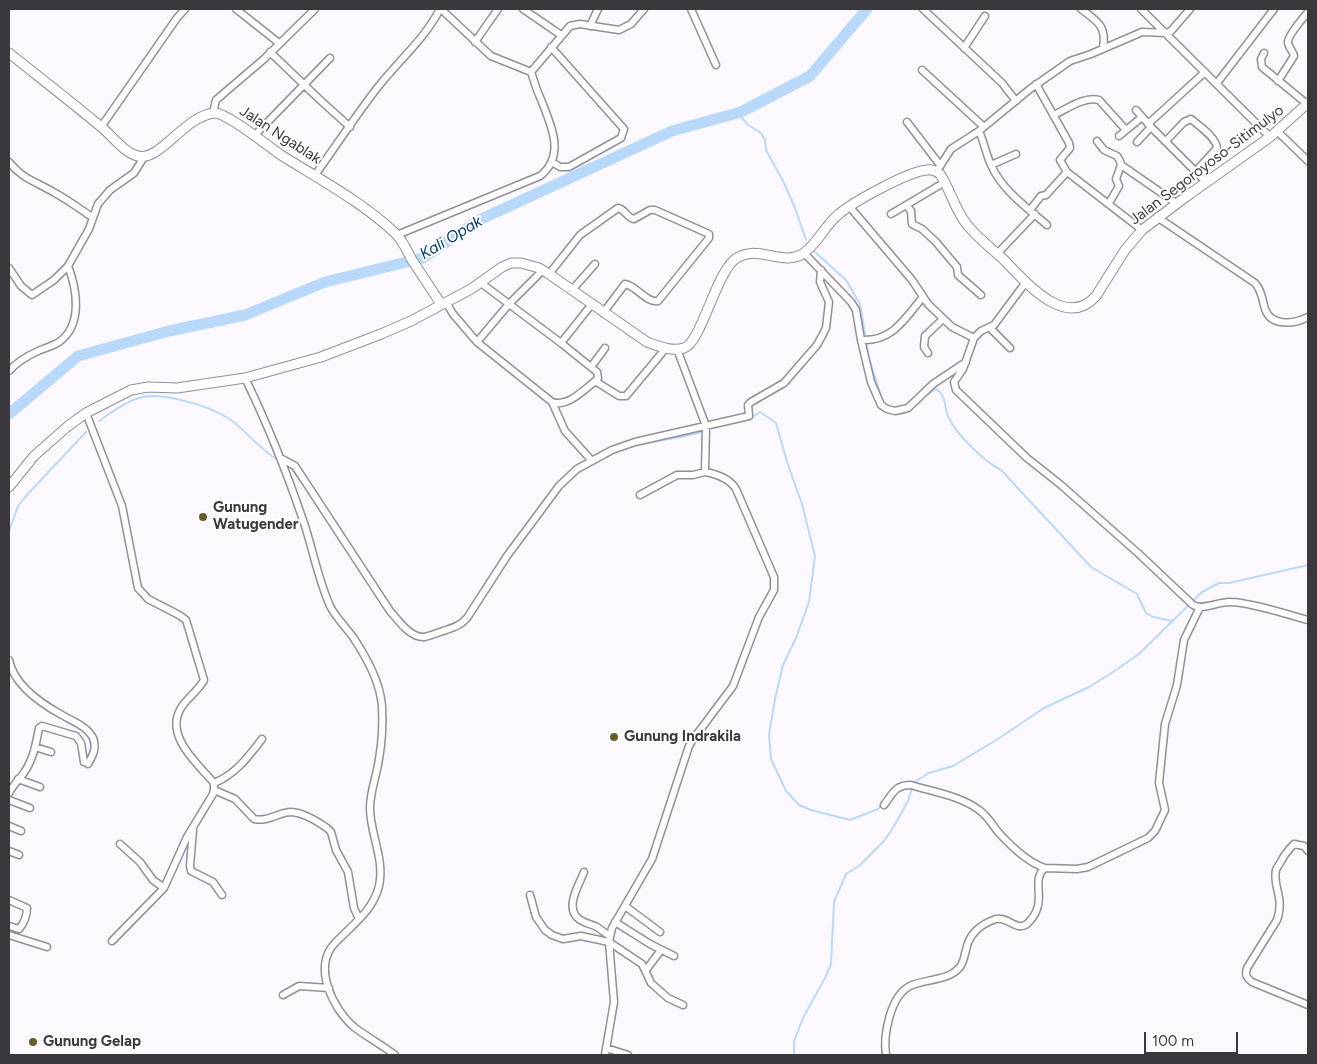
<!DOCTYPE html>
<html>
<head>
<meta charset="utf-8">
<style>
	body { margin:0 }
	#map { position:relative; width:1317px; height:1064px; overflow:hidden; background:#fbf8fe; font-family:Figtree,sans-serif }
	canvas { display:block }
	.frame { position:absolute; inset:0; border:10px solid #3a383c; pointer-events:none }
	.scale { position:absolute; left:1144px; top:1032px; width:94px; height:22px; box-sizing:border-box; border:2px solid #3a383c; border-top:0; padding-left:6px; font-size:15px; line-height:18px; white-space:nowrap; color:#3a383c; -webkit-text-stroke:4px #fff; paint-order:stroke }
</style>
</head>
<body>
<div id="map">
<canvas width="1317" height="1064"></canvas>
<div class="frame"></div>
<div class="scale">100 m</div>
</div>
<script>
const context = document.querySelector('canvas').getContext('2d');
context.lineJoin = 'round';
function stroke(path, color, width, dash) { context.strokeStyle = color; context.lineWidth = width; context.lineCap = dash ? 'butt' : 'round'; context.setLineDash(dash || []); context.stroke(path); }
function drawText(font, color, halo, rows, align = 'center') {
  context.font = font + ' Figtree,sans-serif'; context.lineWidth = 4; context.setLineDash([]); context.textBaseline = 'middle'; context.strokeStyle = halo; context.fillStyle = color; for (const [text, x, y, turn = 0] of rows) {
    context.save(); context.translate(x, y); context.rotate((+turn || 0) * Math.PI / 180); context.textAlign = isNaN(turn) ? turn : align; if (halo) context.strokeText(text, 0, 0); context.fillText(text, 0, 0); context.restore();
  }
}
const stream = new Path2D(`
	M738,113l10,12 13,8 4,7 1,10 18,33 11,25 11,32
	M815,252l31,28 14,24 9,54 13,41
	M924,397l12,-8c12,7 7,21 14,31 8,16 35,42 51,50l90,97 46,27 9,19 7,4 20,4
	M888,412l13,2 4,-2
	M99,421c12,-8 25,-19 40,-23 22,-7 70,8 89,20 18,12 31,31 50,42
	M727,424l20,-4 13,-8 16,11 11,39 15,42 13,52 -6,46 -13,36 -13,27 -8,34 -6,36 2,24 15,32 13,14 12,5 39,10 28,-11 5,-6
	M633,446c23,-5 46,-8 69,-14
	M290,467l15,20
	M9,531l9,-25 8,-10 60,-64
	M472,615l20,-30
	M432,638l17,-6
	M913,783l16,-10 24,-7 45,-27 46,-31 45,-21 21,-13 29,-20 63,-62 17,-9h10l79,-18
	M794,1055v-14l9,-23 22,-40 6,-14 3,-62 12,-28 13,-8 25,-25 9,-13 15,-27 4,-12`);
const river = new Path2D(`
	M9,414l69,-58 91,-25 76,-16 80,-33 98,-24 56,-38 193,-89 69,-19 69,-36 57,-67`);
const street = new Path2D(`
	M236,9l43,34
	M523,9l38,26
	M691,9l25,56
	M923,9l79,74 14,18
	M1081,9c16,12 26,17 22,39
	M1141,9l129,128
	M590,26l8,-17
	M475,42l23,-33
	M551,47l73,82 -3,9 -52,29h-9l-8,-5
	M964,48l21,-32
	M270,52l49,47 31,28
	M1264,53l-3,6 1,8 45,37
	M922,70l62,57
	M531,72l39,-46 10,-2 39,6 12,-6 13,-15
	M1278,81l16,-25c-1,-5 -6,-9 -6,-14 0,-7 16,-25 20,-30
	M1217,83l57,-74
	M1036,84l33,59 1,5 -10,12 7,12 75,58
	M1136,110l15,17 55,55
	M213,113l3,-13 48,-41 51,-50
	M1054,115c13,-6 30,-19 45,-15l27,30
	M907,122l33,43
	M1148,124l57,-52
	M101,127l76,-109 8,-9
	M979,131c5,11 7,23 12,34 11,25 36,43 56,60
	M1277,131l31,30
	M254,136l76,-78
	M1119,136l23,-19
	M1097,141l7,9 13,6 3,5 1,4 -5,14 3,7 -10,17
	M1166,141l18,-19 7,-3c8,7 25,18 26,29l-21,23
	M1137,142l14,-15
	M9,162c13,17 28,20 46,31 13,7 25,16 37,24
	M991,165l25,-11
	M1121,165l55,38
	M937,171l14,-22 28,-18 51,-42 40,-28 21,-7 51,-22 25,1 4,-2 19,-22
	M315,175c21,-29 41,-60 63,-88 21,-27 46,-47 62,-78
	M906,205l5,6 1,13 10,5 14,13 21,25 1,8 23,20
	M849,206l63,74 16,24 24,23 22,11
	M1030,210l11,-14 5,-1 21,-23
	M891,214l54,-32
	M1157,217l98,66c7,8 7,16 10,26 6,18 30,15 43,8
	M397,235l143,-59c27,-21 10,-53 0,-79 -4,-8 -6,-17 -9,-25l-40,-16 -50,-47
	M804,253l47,49 5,8 5,30 10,42 10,23 6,4 8,2 13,-3 25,-24 33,-22
	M997,254l38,-40
	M9,268l12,18 11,9 22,-15 14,-14 21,-37 9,-25 12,-14 24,-17 10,-16
	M549,274l31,-39 38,-27c7,1 9,10 16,11l16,-9h5l54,24v4l-51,63c-12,2 -21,-15 -33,-17l-22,29
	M1026,282l-32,43 -13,6 -7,7 -11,31 -9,13 2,8 71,68 34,27 78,69 54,51c10,6 26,-4 38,-3 23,1 54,12 77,18
	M572,290l23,-26
	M446,302l7,12 24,28 75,60c16,6 32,-13 45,-22l1,-2 -1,-6 -36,-29 -80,-60
	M990,328l20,20
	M861,340c32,2 44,-22 62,-43
	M477,342l32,-38 34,-34
	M561,343l31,-39
	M928,353l-4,-6 1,-11 18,-17
	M591,367l14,-19
	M9,371c8,-9 18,-15 29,-20 7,-3 15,-5 21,-9 24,-17 18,-53 9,-76
	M245,378c23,47 42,95 59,145 9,27 14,56 26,83 6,12 15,20 23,31 13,20 27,44 29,69 1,17 0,36 -3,53 -2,16 -9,32 -9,49 0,26 15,51 9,78 -6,25 -27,39 -44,57 -23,24 -2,66 19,84 13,10 28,18 41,28
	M595,381l24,15h7l40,-48
	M552,402l13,29 27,30
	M86,413l36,93 16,82 10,11 31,16 7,5 18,60c-6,11 -17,18 -23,28 -17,28 17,56 33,75v7l-1,4 -26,43 -23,51 -52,53
	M282,459l13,7 95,145c8,9 20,27 34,26 6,-1 13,-4 19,-6 9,-3 17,-5 24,-13l40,-62 52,-70 18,-17 35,-19 23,-8 114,-26 -1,-11 3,-3 33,-19 33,-38 5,-9 4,-8 3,-26 -9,-20 1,-12
	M640,495l37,-20h16l12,-3
	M9,660c5,25 31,43 53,55 10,6 25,11 31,23 4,10 0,17 -5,26
	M35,747l16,5
	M18,779l22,8
	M214,783c21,-8 35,-27 48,-44
	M214,790l21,9 19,20c14,3 23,-6 36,-7 12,0 27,9 37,16l4,4 5,18 12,22 6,36 5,11
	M9,793c4,-8 9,-12 14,-19 10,-13 13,-30 16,-46l3,-2 34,10 5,7 3,19
	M9,800l21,8
	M884,805c9,-12 11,-20 27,-20 22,7 50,11 68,25 9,6 13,15 20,23 11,12 30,30 46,35
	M9,826l12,5
	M193,830l-3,36 1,5 22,11 9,13
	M120,844l20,18 13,18 11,8
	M9,851l10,4
	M1308,851l-4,-5 -10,-2c-4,4 -7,8 -10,12 -2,5 -6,9 -8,14 -4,15 9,28 1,50l-30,48c-2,7 -1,9 5,14l56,23
	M584,872c-5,13 -20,36 -5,47 5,4 12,5 18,8 4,3 8,6 13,9
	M530,895l6,22 9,13 7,5 11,4 18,-3 28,6 33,22 9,19 17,15 15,7
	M9,900l18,8c0,7 -3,16 -8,21l-10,-3
	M625,906l35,26
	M615,922l35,22 24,12
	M9,935l38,12
	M646,970l15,-20
	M283,995l16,-9 30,2
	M606,1048l22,7
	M605,1055l9,-53 -5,-60 3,-14 40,-69 37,-113 5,-8 39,-52 26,-69 15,-27v-13l-38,-88c-6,-10 -20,-15 -31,-17l1,-46 -29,-77
	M886,1055c-3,-19 4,-59 24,-69 14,-7 38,-5 49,-18 5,-5 5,-12 7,-18 3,-16 15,-26 30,-31 12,-3 21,14 32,4 22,-22 1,-42 17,-55l32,1 11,-2 60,-29 7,-7 10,-21 -6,-27 6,-59 12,-39 7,-45 16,-33`);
const secondary = new Path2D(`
	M9,53c30,24 61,48 91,73 12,9 24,27 38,30 22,6 47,-41 77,-43 12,0 53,33 66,42 38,24 83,48 115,79 7,7 11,17 16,26 10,15 19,29 29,44
	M9,487l25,-31 34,-30 18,-13 45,-23 17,-3 29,1 68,-10 76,-21 60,-23 30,-13 60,-32 31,-22 9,-4h10l18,5 10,6 98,68c11,4 25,10 37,6 17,-6 31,-71 50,-88 21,-18 49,8 70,-7 14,-10 21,-28 35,-39 14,-12 70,-43 88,-44 5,-1 9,1 13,4 10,15 14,33 25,48 10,14 25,25 38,37 21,21 62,72 93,37l29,-46 17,-20 45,-34 83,-59 38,-34`);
const markers = [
	[203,517,5,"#6c5b29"],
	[614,737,5,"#6c5b29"],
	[33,1042,5,"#6c5b29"]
];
const streetNames = [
	["Jalan Ngablak",280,135,33],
	["Jalan Segoroyoso-Sitimulyo",1207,165,-37]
];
const poiNames = [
	["Gunung",213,508],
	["Watugender",213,525],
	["Gunung Indrakila",624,737],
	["Gunung Gelap",43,1042]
];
const waterNames = [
	["Kali Opak",451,238,-31]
];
stroke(stream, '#b9d9fb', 2);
stroke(river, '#b9d9fb', 11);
stroke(street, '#938e98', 9);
stroke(secondary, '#938e98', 11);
stroke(street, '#fff', 6);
stroke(secondary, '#fff', 9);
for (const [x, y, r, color] of markers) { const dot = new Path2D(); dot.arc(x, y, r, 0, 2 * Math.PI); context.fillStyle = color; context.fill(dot); stroke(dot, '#fff', 2); }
drawText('15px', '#3a383c', '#fff', streetNames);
drawText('bold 15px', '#3a383c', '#fff', poiNames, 'left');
drawText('italic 16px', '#003c6f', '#fff', waterNames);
</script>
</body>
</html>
